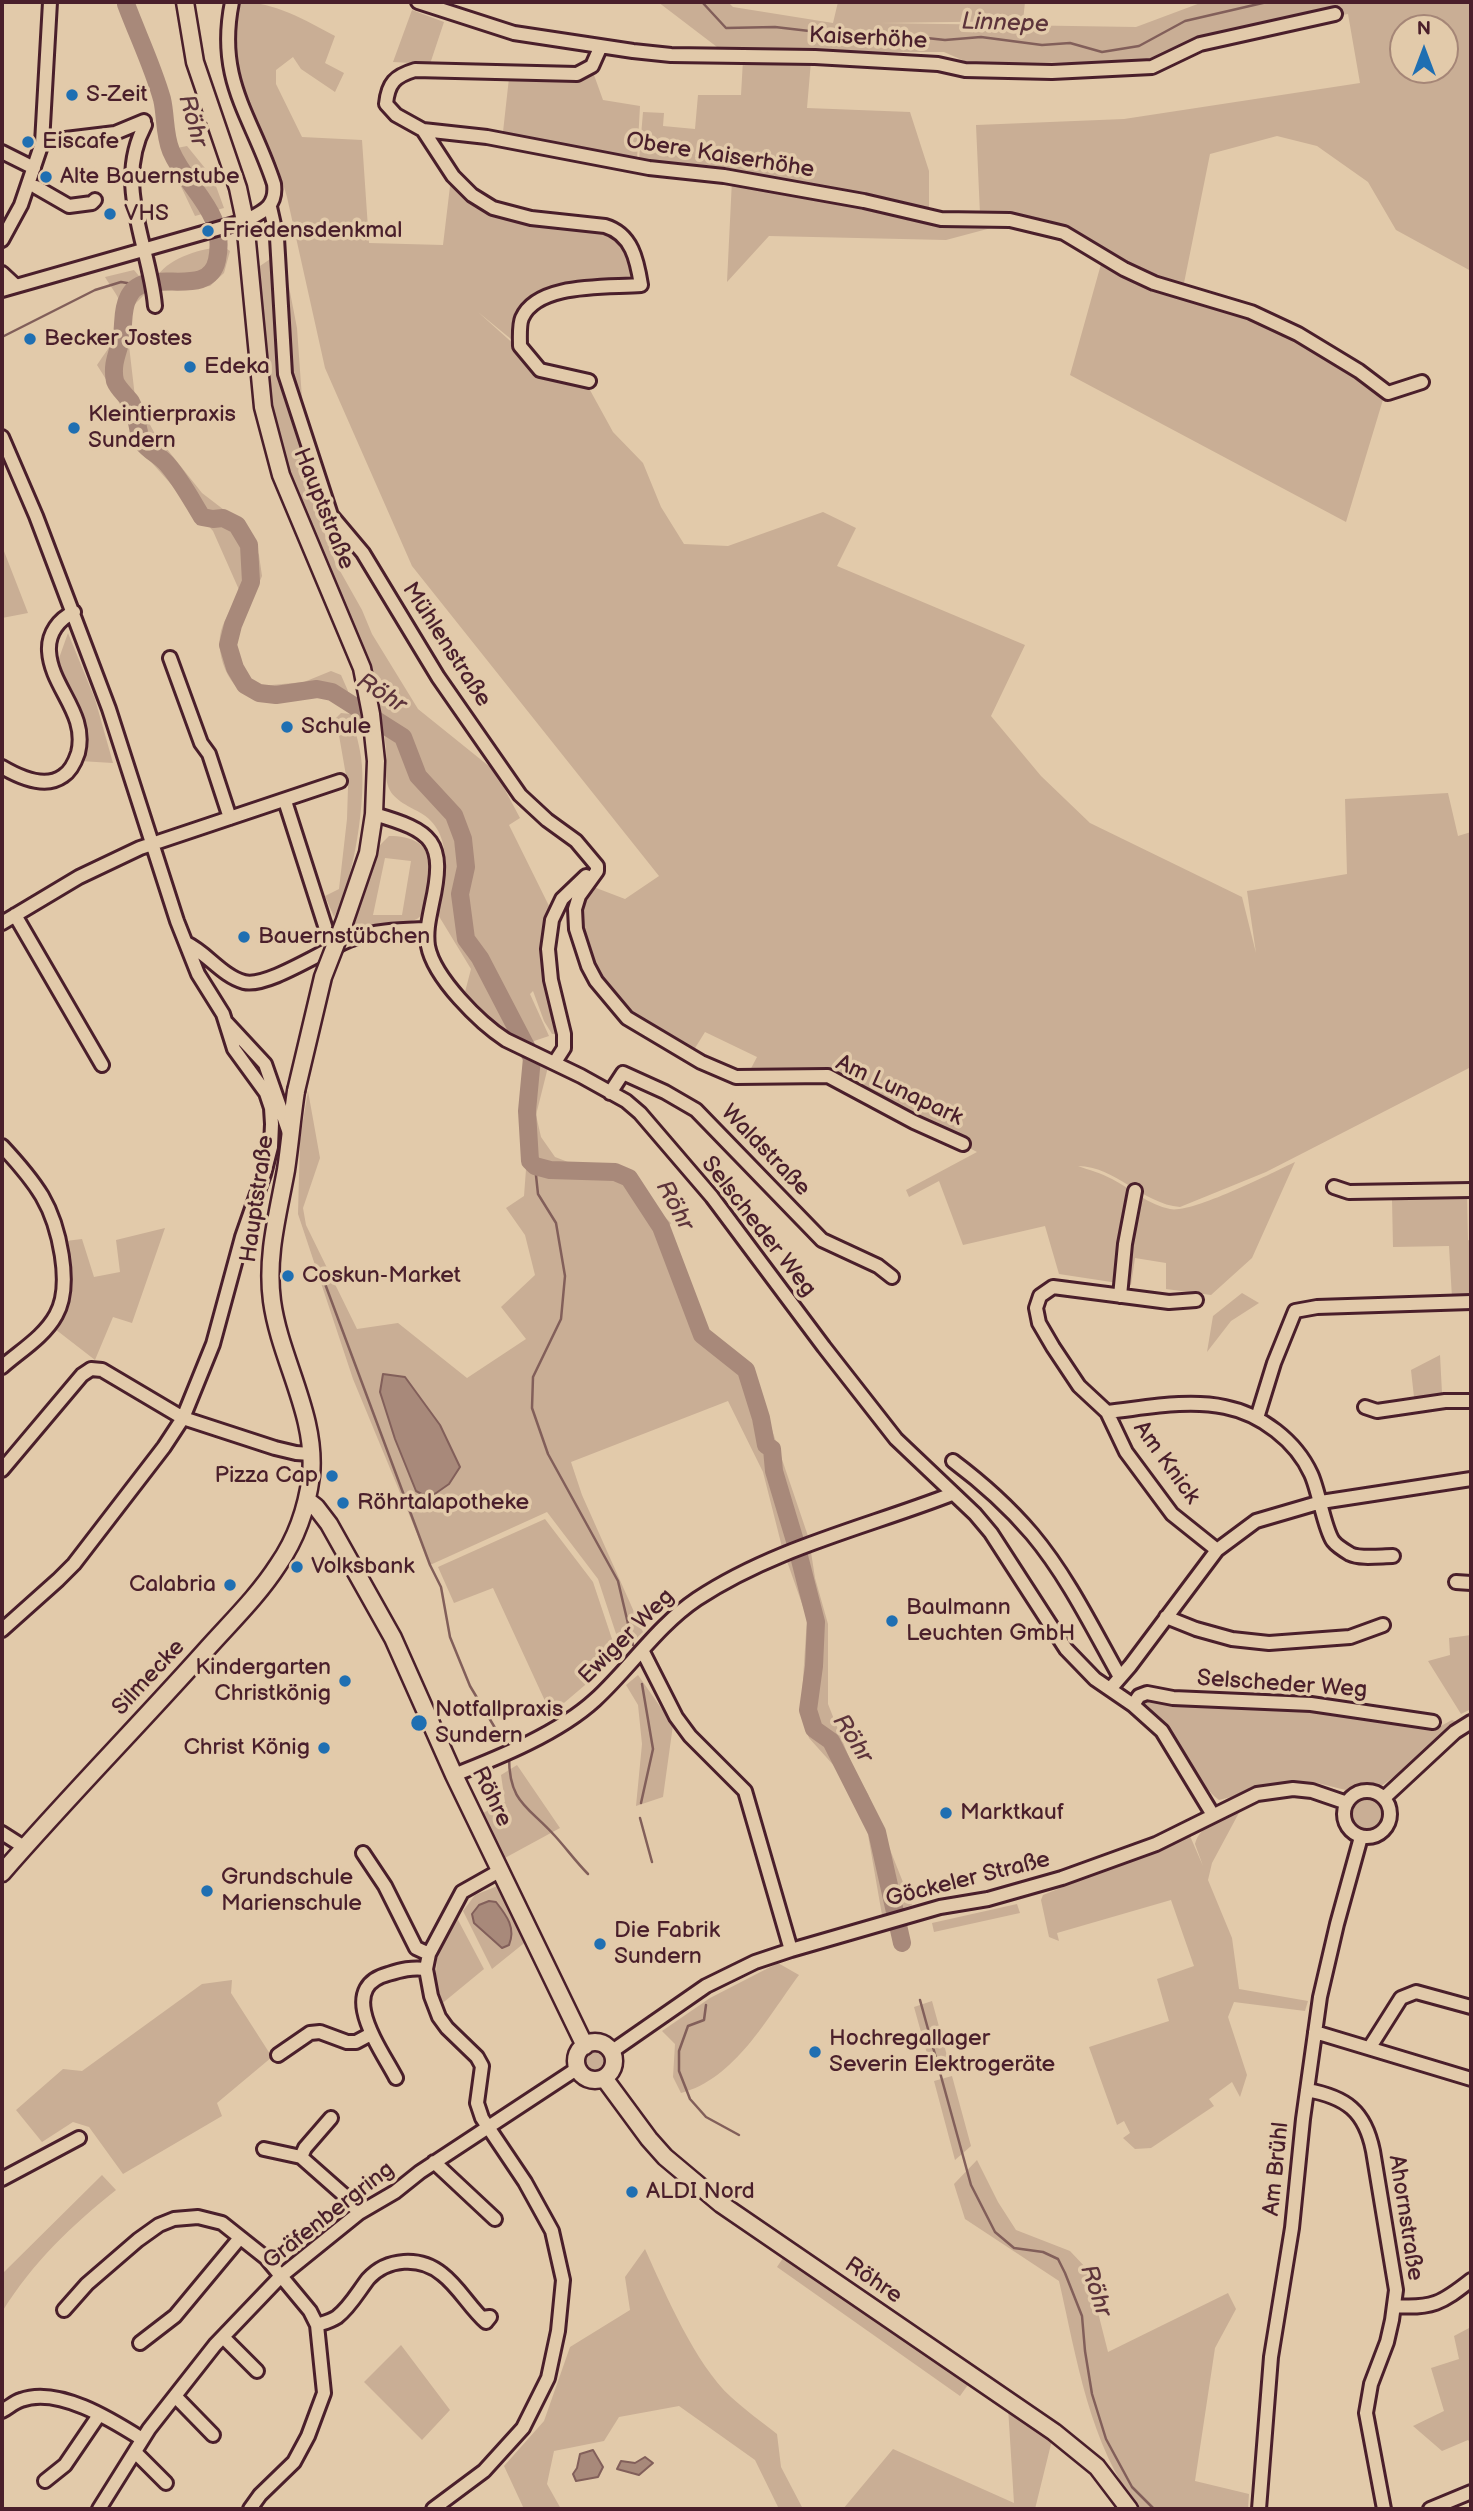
<!DOCTYPE html>
<html>
<head>
<meta charset="utf-8">
<style>
	body { margin:0 }
	#map { position:relative; width:1473px; height:2511px; overflow:hidden; background:#e2caaa; font-family:"Balsamiq Sans",sans-serif }
	canvas { display:block }
	.frame { position:absolute; inset:0; border:4px solid #4a1f2b; pointer-events:none }
	.north { position:absolute; left:1389px; top:14px; width:70px; height:70px; box-sizing:border-box; background:#e2caaa; border:2px solid #a58677; border-radius:50%; rotate:0deg; font-size:19px; font-weight:700; line-height:28px; text-align:center; color:#4a1f2b }
	.north::after { content:''; display:block; margin:auto; width:24px; height:32px; background:#1f6fb2; clip-path:polygon(50% 0,100% 100%,50% 72%,0 100%) }
</style>
</head>
<body>
<div id="map">
<canvas width="1473" height="2511"></canvas>
<div class="frame"></div>
<div class="north">N</div>
</div>
<script>
const context = document.querySelector('canvas').getContext('2d');
context.lineJoin = 'round';
function fill(path, color) { context.fillStyle = color; context.fill(path, 'evenodd'); }
function stroke(path, color, width, dash) { context.strokeStyle = color; context.lineWidth = width; context.lineCap = dash ? 'butt' : 'round'; context.setLineDash(dash || []); context.stroke(path); }
function drawText(font, color, halo, rows, align = 'center') {
  context.font = font + ' "Balsamiq Sans",sans-serif'; context.lineWidth = 7; context.setLineDash([]); context.textBaseline = 'middle'; context.strokeStyle = halo; context.fillStyle = color; for (const [text, x, y, turn = 0] of rows) {
    context.save(); context.translate(x, y); context.rotate((+turn || 0) * Math.PI / 180); context.textAlign = isNaN(turn) ? turn : align; if (halo) context.strokeText(text, 0, 0); context.fillText(text, 0, 0); context.restore();
  }
}
const green = new Path2D(`
	M240,2c35,0 65,18 95,34l-10,27 19,10 -9,19 -34,-23 -8,-12 -17,13v14l26,53 60,3 7,103 74,2 8,-67 19,22 132,29 19,10 17,42 -103,17 -18,46 -39,-32 39,35 19,24 49,10 28,51 30,31 18,44 23,37 44,2 95,-34 33,16 -19,38 188,79 -34,71 50,60 49,47 152,74 14,56 -9,-62 100,-17 -2,-75 103,-6 10,43 13,-4v235l-205,105 -86,35c-37,-3 -65,-41 -102,-41 11,4 23,7 34,13 19,10 37,26 58,30 21,5 102,-36 125,-47l-43,96 -41,37 -45,-6v-26l-31,-5 -4,27 -72,-11 -14,-48 -82,19 -24,-64 -30,16 -3,-7 71,-38 -146,-77 -84,1 10,-19 -52,-25 -13,21 -59,-35 -44,-54 -10,-39 3,-25 9,-14 34,13 34,-23 -247,-310 -87,-198 -38,-171 -9,-30 -30,-67 -9,-31 -3,-38z
	M658,2h70l5,5 100,16 5,-21h187l-2,19 -143,2 256,4 67,-25h268v269l-75,-41 -28,-48 -51,-36 -40,-10 -67,18 -27,134 -26,-7 -89,-50 -88,-17 -4,-89 148,-6 236,-36 -12,-69 -148,25 -49,23 -182,1 -25,-11h-100l-127,-5zM1403,28h42v42h-42z
	M412,10l32,12 -14,42 -37,-2z
	M743,60l68,1 -4,47 103,4 19,59v40l-188,-38 -102,-13 4,-48 21,1 -1,13 32,3 3,-34h43z
	M594,75l9,25 37,6 -3,54 -134,-28 6,-54 68,2z
	M170,113l7,35 10,-2 26,32 11,30 -29,8 -36,-76 -1,-19z
	M732,180l274,44 -60,16 -177,-4 -42,46z
	M224,247l6,4 -6,22 -14,13 -48,5 -4,-16c13,-18 44,-27 66,-28z
	M282,251l15,77 10,141 22,52 -7,5 13,36 27,48 10,24 46,75 77,62 25,47 -11,7 42,85 -6,41 17,82 -10,1 -8,-13 -11,-30 -3,3 19,42 -18,6 -29,-12 -37,-38 6,-23 -34,-56c8,-33 19,-81 -18,-101 -11,-6 -27,-13 -31,-26 -4,-11 -1,-26 -2,-38 -3,-27 -10,-55 -18,-82 -22,-73 -63,-139 -86,-211 -19,-61 -19,-126 -22,-189z
	M1103,257l170,67 112,69 -39,129 -276,-147z
	M134,270l5,6 5,19 -12,12 -6,13 9,77 20,37 47,59 43,33 14,29 3,21 -25,59 -2,20 8,19 18,12 43,-4 27,-11 10,4 7,16 -1,7c-43,-23 -44,-2 -83,1 -31,2 -50,-42 -43,-68 4,-14 13,-27 19,-39l-27,-61 -69,-77 -30,-62 -17,-27c13,-19 29,-38 23,-63 -3,-8 -11,-18 -15,-25z
	M2,546l26,67 -26,5z
	M68,633l27,66 18,64 -33,-2c7,-41 -5,-63 -22,-100z
	M341,713l10,1c3,14 8,28 10,43 6,40 -7,124 -27,160l-9,-21 14,-7 8,-70 1,-32 -12,-69z
	M389,836c11,0 21,1 31,8 16,12 15,64 -3,75 -10,5 -27,4 -38,6 -9,2 -18,4 -27,7l27,-86zM385,858l26,3 -9,54h-29z
	M527,1058l21,9 -12,48 5,22 14,20 26,10 43,11 47,45 -5,7 40,100 44,35 59,174 6,39 13,46v80l26,66 14,24 44,111 -30,10 -15,-86 -14,-42 -44,-49 -8,-28 6,-92 -25,-71 -19,-75 -35,-71 -157,61 11,33 61,137 -21,20 -24,-73 -51,-67 -117,53 -77,-186 -55,-165 2,-75 8,-48 12,67 -17,50 3,17 51,104 41,-6 69,55 59,-39 -25,-32 34,-32 -10,-40 -19,-27 18,-12 3,-40zM383,1374l33,117 -21,-52 -15,-47z
	M1467,1196l1,44 3,1v56l-19,1 -3,-52 -56,1 -1,-48z
	M165,1228l-33,95 -19,-6 -18,43 -40,-31c25,-30 16,-52 11,-88l16,-2 12,38 26,-5 -4,-32z
	M1242,1293l17,10 -28,18 -24,31 6,-36z
	M1440,1355l2,38 -28,4 -3,-27z
	M545,1519l48,63 25,75 -67,57 -58,-126 -39,15 -16,-36z
	M1471,1635v74l-10,5 -33,-53 22,-6 -1,-17z
	M638,1675l35,50 -10,72 -27,9 6,-62 -4,-39 -12,-20z
	M1149,1698l24,7 124,4 140,19 15,-8 5,2 -41,38 -36,27h-17l-13,4 -33,-8 -35,1 -63,16c-22,-17 -33,-46 -48,-69 -7,-11 -19,-17 -27,-28l1,-4z
	M517,1765l43,63 -57,31 -22,-45 24,-12 -4,-27z
	M1353 1814a14 14 0 1 1 28 0a14 14 0 1 1-28 0Z
	M1241,1809l-29,54 -4,17 24,58 7,51 69,12 -3,10 -71,-9 -6,15 19,58 -7,22 -8,-15 -23,17 5,7 -63,42 -16,1 -12,-11 7,-5 -6,-12 -7,4 -28,-78 80,-26 -12,-42 37,-13 -23,-66 -114,33 2,8 -10,-4 -8,-37 2,-5 147,-59 13,30 -8,-22c5,-20 30,-27 46,-35z
	M500,1885l28,55 -36,29 -29,-58 12,-16z
	M1017,1904l3,9 -86,19 -2,-9z
	M457,1918l27,51 -45,37 -4,-21 3,-39z
	M778,1963l21,12c-32,43 -64,104 -118,118l-8,-16 2,-33 -13,-13 48,-33z
	M232,1980l-1,13 41,64 -55,46 5,13 -99,58 -34,-47 -16,-5 -31,20 -26,-32 47,-41 19,2 120,-87z
	M932,2001l17,62 -18,5 -17,-61z
	M584 2060a11 11 0 1 1 22 0a11 11 0 1 1-22 0Z
	M952,2076l19,70 -16,14 -21,-79z
	M977,2160l21,42 18,28 54,21 17,18 21,83 120,-59 8,16 -21,39 -20,133 54,13 -1,15h-109c-50,-65 -62,-150 -80,-228l-94,-62 -11,-35z
	M102,2175l14,15c-45,36 -83,72 -114,122v-38z
	M645,2249c20,44 50,115 86,148 14,13 31,25 46,37l4,33 22,42h-24l-24,-49 -76,-54 -60,11 -15,24 -50,10 -7,33 14,25h-37l-20,-43 40,-45 26,-74 60,-37 -5,-33z
	M785,2255l185,127 -10,14 -183,-129z
	M1471,2327v117l-3,-4 -26,11 -29,-25 31,-15 -13,-43 28,-9 -5,-23z
	M401,2345l49,65 -28,30 -58,-58z
	M1008,2407l46,25 -19,77h-192l50,-60 121,54z`);
const water = new Path2D(`
	M383,1374l22,3 35,48 20,42 -11,17 -20,14 -13,-7 -21,-52 -15,-47z
	M489,1901l7,1c11,14 20,26 13,43l-7,3 -28,-25 -2,-9 7,-9z
	M593,2450l10,17 -5,10 -22,4 -3,-7 4,-6 3,-14z
	M645,2457l8,6 -14,12 -22,-6 4,-8 14,2z`);
const stream = new Path2D(`
	M702,2l24,26 49,-1 60,7 64,1 46,5 36,-3 61,8 28,-2 32,9 37,-6 46,-25 82,-19
	M2,337l93,-47 26,-8 18,3
	M535,1166l3,28 18,29 9,53 -4,43 -28,58 -1,31 16,46 70,127 15,64
	M321,1273l109,292 11,22 9,50 20,49 37,62
	M509,1757c0,46 19,49 46,79 11,12 21,26 33,38
	M641,1803l12,-54 -11,-65
	M640,1818l12,44
	M920,2000l51,185 24,47 19,16 29,4 15,7 7,14 17,43 3,35 7,43 14,45 26,48 22,22
	M706,2005l-2,15 -16,6 -9,25v20l11,28 16,18 33,18`);
const river = new Path2D(`
	M126,4c12,32 27,63 36,95 4,17 2,35 9,52 17,40 56,60 46,109 -9,43 -74,2 -89,38 -6,12 -4,24 -6,37 -3,16 -11,28 -7,46 3,8 11,14 16,21 7,12 5,29 12,41 6,8 17,13 24,21 14,16 24,35 35,53l11,2 10,-1 14,7 12,20 2,37 -18,43 -5,20 7,23 10,17 14,8 17,2 41,-6 15,3 71,45 15,39 36,39 9,24 3,28 -6,27 6,45 14,19 52,100 -5,53 3,50 5,5 15,4 65,2 14,6 32,49 41,108 44,35 15,48 5,27 6,4 2,22 21,70
	M799,1556l17,66 -2,44 -6,44 6,19 17,12 46,91 25,111`);
const minor = new Path2D(`
	M418,2l96,31 119,18 38,4 144,2 123,7 27,6 87,2 100,-5 48,-23 135,-30
	M145,125c-32,60 5,121 10,181
	M423,130l64,7 162,31 75,8 140,25 77,18 69,1 54,13 60,36 30,14 97,29 47,22 61,37 29,22 34,-11
	M49,141l66,-8 29,-12
	M2,152l32,16
	M36,187l33,19 23,-3 3,-3
	M270,207l7,31 8,136 46,141 32,38 75,124 82,118 27,25 29,21 21,25
	M2,240l19,-35 21,-62 8,-141
	M2,273l14,13
	M2,290l243,-69c17,-9 32,-14 29,-37 -22,-68 -58,-103 -42,-182
	M589,381l-49,-11 -20,-24c0,-8 -1,-21 2,-28 16,-36 86,-30 119,-33 -4,-25 -9,-51 -36,-59l-74,-8 -38,-10 -21,-13 -19,-19 -30,-46 -27,-15 -10,-11c2,-21 9,-28 29,-34l162,4 15,-8 8,-18
	M2,437l34,79 73,193 68,212 21,53 25,40 11,35 32,44 5,15 1,16 -1,23 -7,27 -22,63 -29,107 -30,74 -19,29 -90,117 -16,16 -56,50
	M170,658l31,85 8,11 21,64
	M2,767c17,10 43,22 61,9 8,-5 12,-14 15,-23 10,-40 -27,-65 -29,-102 -1,-18 10,-32 25,-39
	M285,801l41,128 3,20
	M374,814c59,17 72,27 58,90 -3,15 -6,27 -4,42 6,32 52,77 78,94l75,36 45,25 14,12 72,84 112,150 72,92 79,75 16,19 75,116 29,30 38,26 29,26 51,84
	M597,866v5l-18,25 -4,13 1,20 12,37 8,15 31,37 74,44 35,15 92,-1 86,46 49,22
	M15,915l87,150
	M2,923l77,-46 61,-29 200,-67
	M186,943c21,10 36,33 58,39 24,6 82,-34 108,-43 25,-9 49,-9 74,-10
	M227,1023l38,41 24,69
	M555,1062l9,-14v-14l-13,-54 -3,-31 4,-29 10,-21 24,-23
	M610,1093l13,-20 42,19 31,18 126,130 56,26 14,11
	M2,1146c14,15 29,32 40,50 17,29 31,89 14,119 -12,22 -36,36 -54,52
	M1334,1187l15,5 122,-2
	M1120,1296l5,-52 10,-53
	M1196,1300l-27,2 -116,-15 -13,9 -4,12 3,15 14,24 26,39 28,26 19,40 46,62 45,36
	M1365,1407l12,4 68,-10h26
	M1107,1412c38,-4 80,-13 118,-5 36,7 71,34 86,67 8,17 13,54 22,67 3,4 12,10 17,13 10,5 31,2 43,2
	M1257,1418l17,-55 21,-52 22,-4 154,-5
	M953,1461c28,21 56,46 79,73 36,43 61,95 88,143
	M2,1470l80,-95 9,-6 11,1 81,48 92,30 21,5 15,1
	M1456,1582l15,1
	M1166,1617l30,12 36,10 37,4 81,-6 33,-12
	M642,1650l34,67 14,19 55,55 46,159
	M1110,1689l20,-23 87,-116 39,-29 65,-19 150,-23
	M1133,1705l6,-9 8,-3 26,5 138,6 122,18
	M454,1775c46,-18 105,-42 141,-75 35,-32 62,-74 102,-101 77,-51 170,-72 255,-105
	M1344 1814a23 23 0 1 1 46 0a23 23 0 1 1-46 0Z
	M1384,1798l71,-66 16,-10
	M2,1833l22,14
	M363,1853l22,33 31,62 13,6
	M1315,2032l156,47
	M1370,2047l31,-49 15,-6 55,15
	M611,2052l95,-66 49,-24 36,-12 149,-43 48,-8 74,-21 94,-34 101,-50 36,-5 19,2 35,12
	M278,2055l32,-22 10,-1 27,10h9l15,-8
	M396,2078c-15,-29 -61,-90 -8,-104 13,-4 24,-7 38,-5
	M1307,2090c39,7 58,21 66,61l23,139 -4,30 -5,22 -16,42 -5,29 18,96
	M264,2149l37,8 43,38 15,18
	M301,2157l4,-9 26,-30
	M434,2162l61,57
	M2,2179l77,-41
	M1394,2306c38,3 48,-3 77,-26
	M64,2310l23,-26 51,-44 21,-15 15,-6 24,-2 24,6 44,35 44,53 7,14 7,68 -16,43 -14,26 -34,33 -10,14
	M317,2325c6,-2 14,-4 20,-8 13,-10 21,-25 31,-38 19,-21 52,-23 74,-5 17,13 28,34 44,48l4,-5 -8,1
	M223,2337l34,34
	M140,2343l35,-27 64,-77
	M175,2396l38,39
	M2,2411c6,-3 12,-9 19,-11 37,-14 91,20 121,39
	M135,2452l31,31
	M45,2481l20,-16 34,-50
	M99,2509l50,-80 66,-84 66,-69 78,-63 36,-21 25,-20 158,-104
	M433,2509l51,-38 39,-43 25,-50 10,-47 5,-51 -11,-49 -27,-49 -43,-64 -5,-15 5,-37 -5,-9 -30,-29 -8,-11 -8,-21 -5,-27 3,-15 33,-62 39,-22
	M1259,2509l12,-152 21,-129 11,-109 17,-122 17,-73 24,-87
	M1430,2509l41,-17`);
const major = new Path2D(`
	M185,2l10,60 43,126 7,33 18,186 18,68 81,193 9,46 5,47 -2,53 -6,39 -24,70
	M307,1500l9,7 13,17 64,114 61,137 131,271
	M2,1873c66,-76 137,-148 204,-223 25,-28 52,-54 72,-85 18,-26 29,-58 33,-89 6,-61 -31,-116 -39,-175 -6,-45 6,-87 14,-131 4,-27 6,-53 10,-79
	M576 2061a19 19 0 1 1 38 0a19 19 0 1 1-38 0Z
	M604,2078l45,61 16,18 56,47 333,228 43,35 32,42`);
const majorBridge = new Path2D(`
	M296,1091l27,-114 21,-54`);
const markers = [
	[72,95,7,"#1f6fb2"],
	[28,142,7,"#1f6fb2"],
	[46,177,7,"#1f6fb2"],
	[110,214,7,"#1f6fb2"],
	[208,231,7,"#1f6fb2"],
	[30,339,7,"#1f6fb2"],
	[190,367,7,"#1f6fb2"],
	[74,428,7,"#1f6fb2"],
	[287,727,7,"#1f6fb2"],
	[244,937,7,"#1f6fb2"],
	[288,1276,7,"#1f6fb2"],
	[332,1476,7,"#1f6fb2"],
	[343,1503,7,"#1f6fb2"],
	[297,1567,7,"#1f6fb2"],
	[230,1585,7,"#1f6fb2"],
	[892,1621,7,"#1f6fb2"],
	[345,1681,7,"#1f6fb2"],
	[419,1723,9,"#1f6fb2"],
	[324,1748,7,"#1f6fb2"],
	[946,1813,7,"#1f6fb2"],
	[207,1891,7,"#1f6fb2"],
	[600,1944,7,"#1f6fb2"],
	[815,2052,7,"#1f6fb2"],
	[632,2192,7,"#1f6fb2"]
];
const streetNames = [
	["Kaiserhöhe",868,39,3],
	["Obere Kaiserhöhe",720,156,9],
	["Hauptstraße",323,509,68],
	["Mühlenstraße",446,645,57],
	["Am Lunapark",899,1091,25],
	["Waldstraße",765,1151,46],
	["Hauptstraße",258,1199,-82],
	["Selscheder Weg",758,1227,52],
	["Am Knick",1166,1463,54],
	["Ewiger Weg",627,1637,-45],
	["Silmecke",149,1678,-47],
	["Selscheder Weg",1282,1685,4],
	["Röhre",491,1797,64],
	["Göckeler Straße",968,1880,-14],
	["Am Brühl",1277,2169,-84],
	["Gräfenbergring",329,2216,-38],
	["Ahornstraße",1405,2218,81],
	["Röhre",873,2281,34]
];
const poiNames = [
	["S-Zeit",86,95],
	["Eiscafe",42,142],
	["Alte Bauernstube",60,177],
	["VHS",124,214],
	["Friedensdenkmal",222,231],
	["Becker Jostes",44,339],
	["Edeka",204,367],
	["Kleintierpraxis",88,415],
	["Sundern",88,441],
	["Schule",301,727],
	["Bauernstübchen",258,937],
	["Coskun-Market",302,1276],
	["Pizza Cap",318,1476,"right"],
	["Röhrtalapotheke",357,1503],
	["Volksbank",311,1567],
	["Calabria",216,1585,"right"],
	["Baulmann",906,1608],
	["Leuchten GmbH",906,1634],
	["Kindergarten",331,1668,"right"],
	["Christkönig",331,1694,"right"],
	["Notfallpraxis",435,1710],
	["Sundern",435,1736],
	["Christ König",310,1748,"right"],
	["Marktkauf",960,1813],
	["Grundschule",221,1878],
	["Marienschule",221,1904],
	["Die Fabrik",614,1931],
	["Sundern",614,1957],
	["Hochregallager",829,2039],
	["Severin Elektrogeräte",829,2065],
	["ALDI Nord",646,2192]
];
const waterNames = [
	["Linnepe",1005,24,2],
	["Röhr",192,121,74],
	["Röhr",381,694,32],
	["Röhr",674,1206,61],
	["Röhr",852,1739,57],
	["Röhr",1095,2291,71]
];
fill(green, '#c9ae95');
fill(water, '#a8897a');
stroke(water, '#825f5a', 2);
stroke(stream, '#825f5a', 2.5);
stroke(river, '#a8897a', 18);
stroke(minor, '#4a1f2b', 18);
stroke(major, '#4a1f2b', 21);
stroke(minor, '#e2caaa', 12);
stroke(major, '#e2caaa', 16);
stroke(majorBridge, '#4a1f2b', 21, []);
stroke(majorBridge, '#e2caaa', 16);
for (const [x, y, r, color] of markers) { const dot = new Path2D(); dot.arc(x, y, r, 0, 2 * Math.PI); context.fillStyle = color; context.fill(dot); stroke(dot, '#e2caaa', 2.5); }
drawText('23px', '#4a1f2b', '#e2caaa', streetNames);
drawText('23px', '#4a1f2b', '#e2caaa', poiNames, 'left');
drawText('italic 24px', '#5d343b', '#e2caaa', waterNames);
</script>
</body>
</html>
